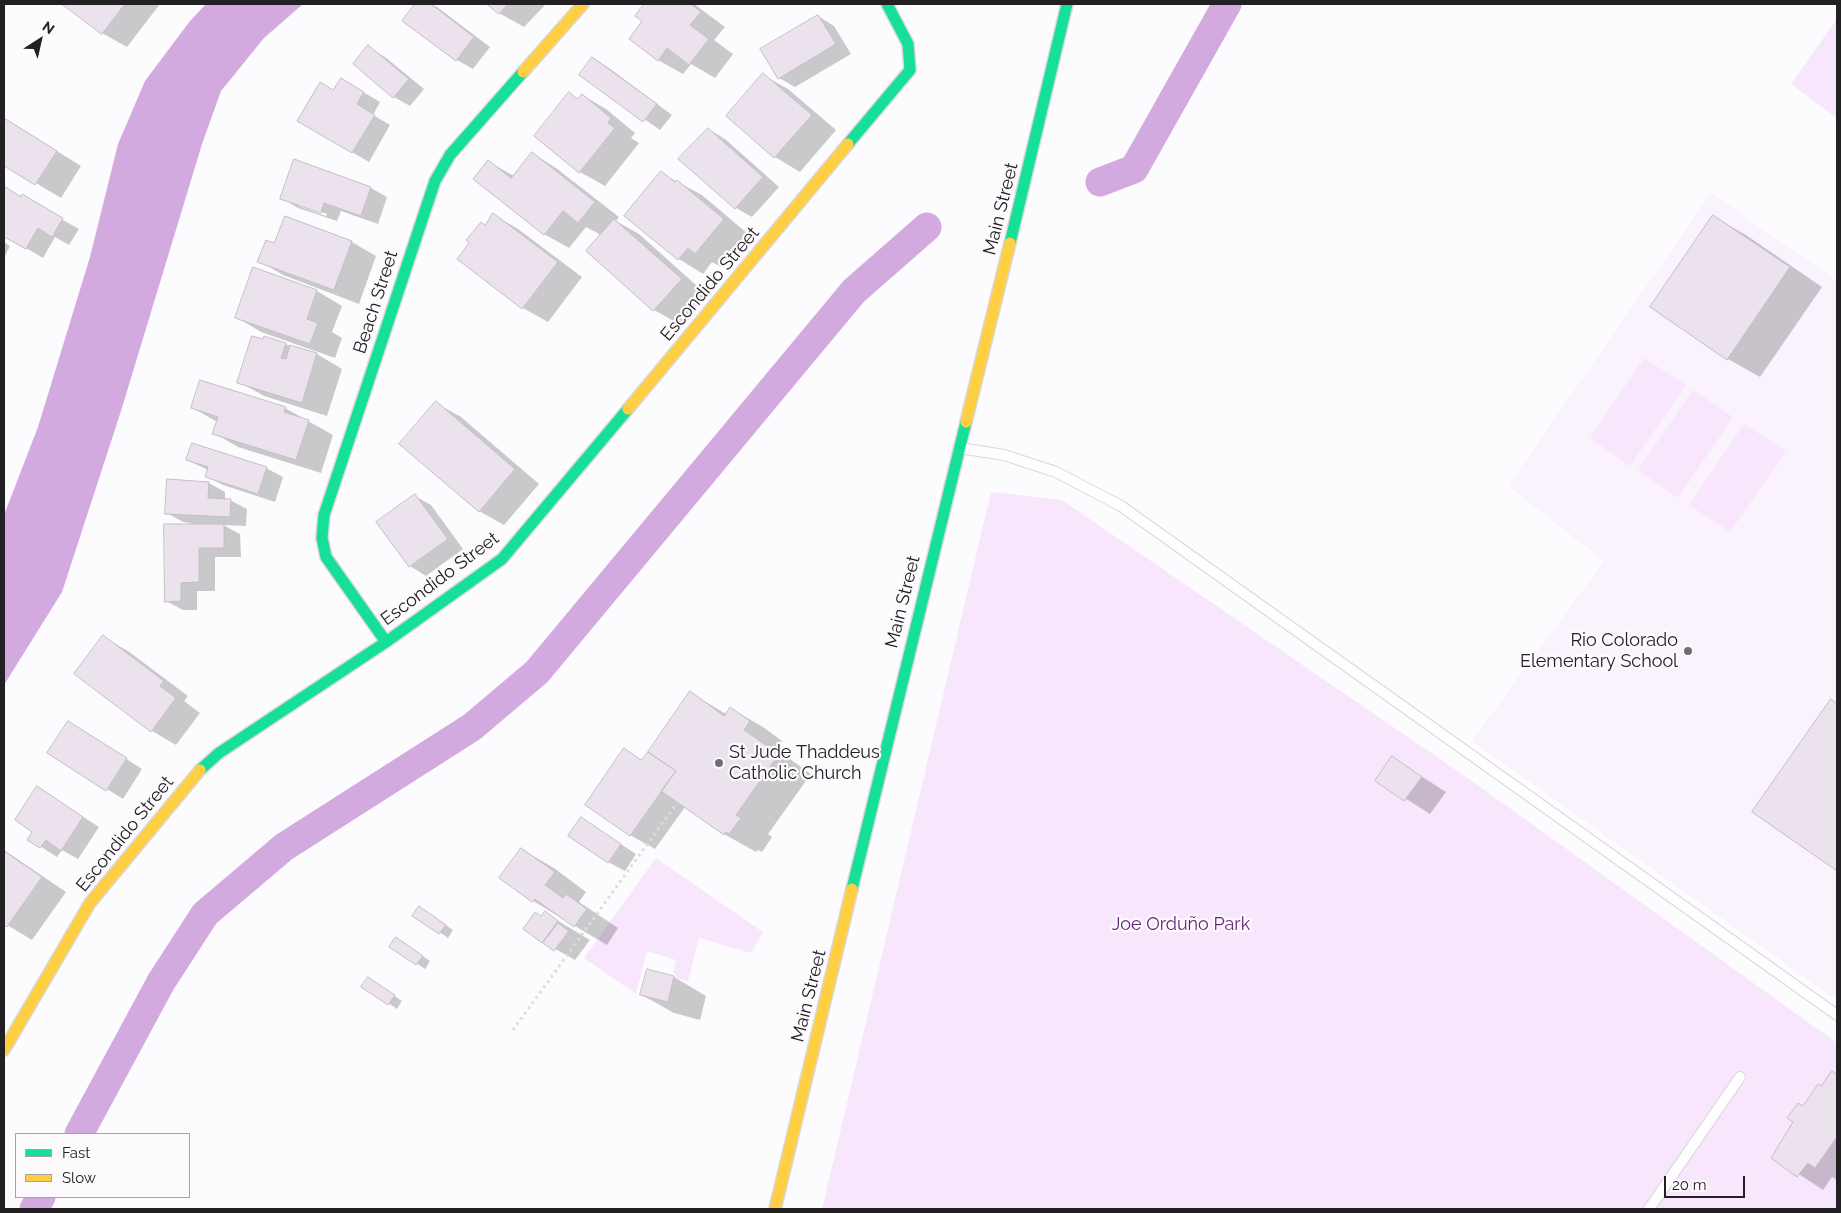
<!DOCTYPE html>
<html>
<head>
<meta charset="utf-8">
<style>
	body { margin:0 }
	#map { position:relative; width:1841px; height:1213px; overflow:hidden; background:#fcfbfd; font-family:Raleway,sans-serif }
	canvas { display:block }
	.frame { position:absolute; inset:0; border:5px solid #232024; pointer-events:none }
	.legend { position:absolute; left:15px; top:1133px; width:175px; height:65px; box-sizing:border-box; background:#fdfafe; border:1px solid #a6a3a7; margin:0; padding:6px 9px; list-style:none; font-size:15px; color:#232024 }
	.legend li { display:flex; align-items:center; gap:10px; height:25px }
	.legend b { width:25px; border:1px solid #a6a3a7 }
	.north { position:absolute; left:15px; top:15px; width:50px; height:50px; -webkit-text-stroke:4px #fdfafe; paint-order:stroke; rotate:35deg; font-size:14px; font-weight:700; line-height:20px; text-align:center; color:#232024 }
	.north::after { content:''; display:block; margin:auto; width:18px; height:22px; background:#232024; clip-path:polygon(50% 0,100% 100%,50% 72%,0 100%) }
	.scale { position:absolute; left:1664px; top:1176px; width:81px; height:22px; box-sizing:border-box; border:2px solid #232024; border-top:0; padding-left:6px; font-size:15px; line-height:18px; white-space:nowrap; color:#232024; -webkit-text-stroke:4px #fdfafe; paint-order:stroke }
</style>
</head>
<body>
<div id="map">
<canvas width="1841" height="1213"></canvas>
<div class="frame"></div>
<ul class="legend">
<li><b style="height:6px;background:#16e098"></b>Fast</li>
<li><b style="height:6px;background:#ffcf43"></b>Slow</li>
</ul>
<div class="north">N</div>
<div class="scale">20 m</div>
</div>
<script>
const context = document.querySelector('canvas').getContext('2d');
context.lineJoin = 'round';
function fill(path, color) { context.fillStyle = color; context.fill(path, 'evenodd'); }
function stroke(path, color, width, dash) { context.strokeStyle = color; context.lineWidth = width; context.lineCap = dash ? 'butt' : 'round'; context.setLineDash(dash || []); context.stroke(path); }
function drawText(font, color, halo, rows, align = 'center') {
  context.font = font + ' Raleway,sans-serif'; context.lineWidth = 4.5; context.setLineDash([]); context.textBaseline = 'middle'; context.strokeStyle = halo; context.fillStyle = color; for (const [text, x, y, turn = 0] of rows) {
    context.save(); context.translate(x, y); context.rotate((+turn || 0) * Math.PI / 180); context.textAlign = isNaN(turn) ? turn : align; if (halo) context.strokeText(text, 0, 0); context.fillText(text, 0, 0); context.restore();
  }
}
const built = new Path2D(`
	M1711,193l126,88v719l-365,-259 132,-180 -96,-75z`);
const green = new Path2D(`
	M1837,19v99l-46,-34z
	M1644,358l42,27 -56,81 -40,-28z
	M1693,390l40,27 -55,81 -40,-28z
	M1744,424l42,27 -56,81 -41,-27z
	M991,492l71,8 407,279 368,264v166h-1015z
	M656,858l107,74 -12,21 -52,-15 -11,43 -13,-3 1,-4h-3l3,-14 -29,-9 -11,43 -52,-36z`);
const water = new Path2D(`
	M206,4h97l-39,34 -43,53 -19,53 -81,267 -59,181 -58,93v-170l34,-88 52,-170 28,-113 27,-63 45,-60z`);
const shadow = new Path2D(`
	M64,4h96l-33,43 -25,-14z
	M417,4h14l6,3 53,40 -17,22 -16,-9 -53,-40z
	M489,4h57l-22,23 -25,-14z
	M645,4h49l31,23 -11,13 19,14 -18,24 -24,-14 -8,10 -25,-14 -14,-39 -8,-6z
	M818,16l16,10 17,28 -56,33 -16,-9z
	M368,47l17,10 39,32 -14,17 -16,-9z
	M593,58l16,10 63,47 -12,15 -79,-55z
	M763,75l25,14 48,41 -36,42 -25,-15 -47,-41z
	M341,79l39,23 -7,13 17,10 -21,37 -70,-41 35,-29z
	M570,94l9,5 3,-4 24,14 29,24 -4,5 8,5 -34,43 -25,-14 -44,-36z
	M4,118l77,48 -20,32 -57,-34z
	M708,129l17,10 54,48 -27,30 -16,-9z
	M532,153l24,15 63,49 -3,4 23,13 67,60 -27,30 -25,-14 -66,-59 13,-16 -15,-8 -17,21 -25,-14 -55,-72 25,14z
	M295,161l76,27 16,9 -9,27 -37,-13 -4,10 -39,-13 -16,-10zM298,204l29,10 -1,2 -28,-10z
	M661,173l41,22 46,39 -27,33 -9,-5 -9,12 -24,-15 -53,-44z
	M4,187l75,42 -10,16 -14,-8 -12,21 -39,-23 3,-13 -3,-1z
	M494,215l24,14 64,48 -34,45 -25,-14 -64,-49z
	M285,217l67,25 24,14 -17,48 -76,-29 -24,-14 16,-16z
	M1714,217l32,18 76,52 -62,90 -32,-18z
	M4,242l6,4 -6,12z
	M254,269l63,22 25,15 -10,26 10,6 -7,20 -74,-26 -25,-15z
	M285,344l32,10 25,15 -15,47 -63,-20 -25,-14z
	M436,403l25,14 78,67 -35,41 -25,-14z
	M193,408h92l48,27 -12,38 -83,-26 -24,-14 3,-11z
	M187,460l79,8 17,9 -8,25 -52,-17 -17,-9 2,-6z
	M209,483l16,9v8h5l17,9 -1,17 -23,-1 17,9 1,23h-26v34h-18v19h-14l-17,-9 25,-78 -8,-1 -16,-9z
	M415,496l16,9 32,44 -37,27 -16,-10z
	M103,637l25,14 60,45 -4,5 16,12 -24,32 -24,-14z
	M691,693l35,21 4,-6 33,19 19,14 -6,8 35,25 -43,60 4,3 -10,15 -4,-2 -2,2 -32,-18 -39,-27 -30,42 -25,-14 -5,-85 18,11z
	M1831,701l6,3v165l-83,-57z
	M85,732l57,37 -19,30 -74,-46z
	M1393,758l53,34 -16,22 -53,-34z
	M54,798l45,29 -21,32 -16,-9 -5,7 -28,-18z
	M581,818l55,36 -11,17 -17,-9z
	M521,849l33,19 32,24 -7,10 39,26 -11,17 -74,-44 -32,-23z
	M4,850l62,42 -34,48 -28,-17z
	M427,912l26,18 -5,8 -34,-23z
	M545,913l45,27 -15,20 -32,-18z
	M404,943l26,18 -5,8 -34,-23z
	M648,970l26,7 32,19 -6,24 -26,-7 -32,-18z
	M376,983l26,18 -5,8 -34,-23z
	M1832,1073l5,3v104l-5,-3 -9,13 -50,-33 30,-50z`);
const canal = new Path2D(`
	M1100,182l34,-13 93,-165
	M79,1134l82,-152 44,-68 79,-67 188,-120 65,-55 317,-381 73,-64
	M34,1209l7,-12`);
const building = new Path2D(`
	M62,4h63l-23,30z
	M415,4h16l43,33 -18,24 -54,-40z
	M487,4h21l-9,10z
	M644,4h47l10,8 -11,13 19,14 -20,26 -22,-17 -9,13 -29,-22 13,-18 -7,-5z
	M818,15l18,29 -58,35 -18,-30z
	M368,45l41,34 -16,19 -40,-34z
	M592,57l65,47 -14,18 -64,-47z
	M763,73l49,42 -38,43 -48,-42z
	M341,78l23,14 -7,12 18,11 -23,38 -55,-32 23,-39 13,8z
	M569,92l8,7 5,-5 29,24 -3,5 7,5 -36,45 -45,-37z
	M4,118l53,33 -22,34 -31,-19z
	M708,128l55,49 -28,32 -57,-50z
	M532,152l63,50 -17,21 -15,-12 -19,24 -71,-56 15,-19 23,18z
	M294,159l77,28 -10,29 -37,-13 -3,10 -41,-14z
	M661,171l14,11 2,-2 47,39 -29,35 -7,-6 -10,12 -54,-44z
	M4,186l17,11 1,-3 41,24 -11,19 -14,-9 -12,21 -22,-12z
	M493,213l65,49 -36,47 -65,-50 12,-16 -3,-3 15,-18 4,3z
	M1713,215l77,52 -63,93 -77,-53z
	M285,216l67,25 -18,49 -77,-28 9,-22 8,3z
	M614,219l68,60 -29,32 -67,-60z
	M253,267l64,23 -10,29 11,4 -8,21 -75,-26z
	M252,336l11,3 1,-3 22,7 -5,15 5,1 4,-14 27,8 -15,50 -65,-20z
	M200,380l86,27 -2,5 25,8 -13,40 -84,-26 6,-17 -27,-9z
	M436,401l79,68 -36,43 -80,-68z
	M192,443l75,24 -9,27 -53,-17 3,-10 -22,-7z
	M167,479l42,3 -1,16 23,1 -1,18 -65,-3z
	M415,494l33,45 -39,28 -33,-45z
	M164,524h60v24h-25v34l-18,1v18l-16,1z
	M103,635l61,46 -4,5 16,12 -25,34 -77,-58z
	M690,691l34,25 6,-9 20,14 -6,9 35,24 -43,61 5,3 -12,16 -3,-2 -2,3 -63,-44 15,-20 -28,-19z
	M1831,699l6,5v167l-85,-59z
	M68,721l59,37 -21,33 -59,-38z
	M624,748l17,12 7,-8 28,19 -46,65 -45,-31z
	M1392,756l30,21 -18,24 -29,-20z
	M37,786l46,31 -22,34 -15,-11 -6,8 -13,-8 5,-8 -17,-12z
	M581,817l40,27 -13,19 -40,-27z
	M521,848l34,24 -10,13 18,13 3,-4 21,15 -13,18 -39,-28 -3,3 -33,-24z
	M4,851l38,26 -35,50 -3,-2z
	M419,906l27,19 -7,9 -27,-18z
	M545,911l13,10 -16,22 -19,-14 12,-17 6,4z
	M558,923l11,8 -15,20 -11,-8z
	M396,937l27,19 -7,9 -27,-18z
	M647,969l27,7 -6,26 -28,-7z
	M368,977l27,18 -7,10 -27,-18z
	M1832,1071l5,4v62l-22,31 -7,-5 -11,14 -26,-19 22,-36 -6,-4 11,-15 5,3 15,-22 3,2z`);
const path = new Path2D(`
	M513,1030l164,-227`);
const lane = new Path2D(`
	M960,448l44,7 52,17 65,34 716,509
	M1649,1209l91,-132`);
const fast = new Path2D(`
	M848,144l62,-74 -2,-26 -21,-40
	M1010,243l57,-239
	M386,642l-60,-85 -4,-19 2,-23 111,-334 15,-26 73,-83
	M200,770l19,-17 167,-111 116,-83 126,-150
	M852,889l114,-467`);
const slow = new Path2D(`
	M523,72l60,-68
	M628,409l220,-265
	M966,422l44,-179
	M4,1050l86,-147 110,-133
	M775,1209l77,-320`);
const markers = [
	[1688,651,5,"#6f6d70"],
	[719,763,5,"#6f6d70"]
];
const streetNames = [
	["Main Street",1001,209,-76],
	["Escondido Street",710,284,-50],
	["Beach Street",376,302,-72],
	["Escondido Street",440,579,-37],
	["Main Street",903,602,-76],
	["Escondido Street",125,834,-51],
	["Main Street",809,996,-76]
];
const poiNames = [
	["Rio Colorado",1678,641],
	["Elementary School",1678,662],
	["St Jude Thaddeus",729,753,"left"],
	["Catholic Church",729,774,"left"]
];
const parkNames = [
	["Joe Orduño Park",1181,925]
];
fill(built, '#faf3fd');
fill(green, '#f8e6fd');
fill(water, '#d3aadf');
fill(shadow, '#0003');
stroke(canal, '#d3aadf', 29);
fill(building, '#ebe2ee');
stroke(building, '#c2c0c3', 1);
stroke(lane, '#dad8db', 12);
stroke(fast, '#dad8db', 14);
stroke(slow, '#dad8db', 14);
stroke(path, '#dddcdd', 3, [2.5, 4]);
stroke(lane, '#fffeff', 10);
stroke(fast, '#16e098', 11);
stroke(slow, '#ffcf43', 11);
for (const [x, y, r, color] of markers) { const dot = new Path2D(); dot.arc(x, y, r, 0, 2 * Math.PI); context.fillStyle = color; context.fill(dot); stroke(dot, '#fdfafe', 2); }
drawText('18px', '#232024', '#fdfafe', streetNames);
drawText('18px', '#232024', '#fdfafe', poiNames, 'right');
drawText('18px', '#661f79', '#fdfafe', parkNames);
</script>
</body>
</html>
